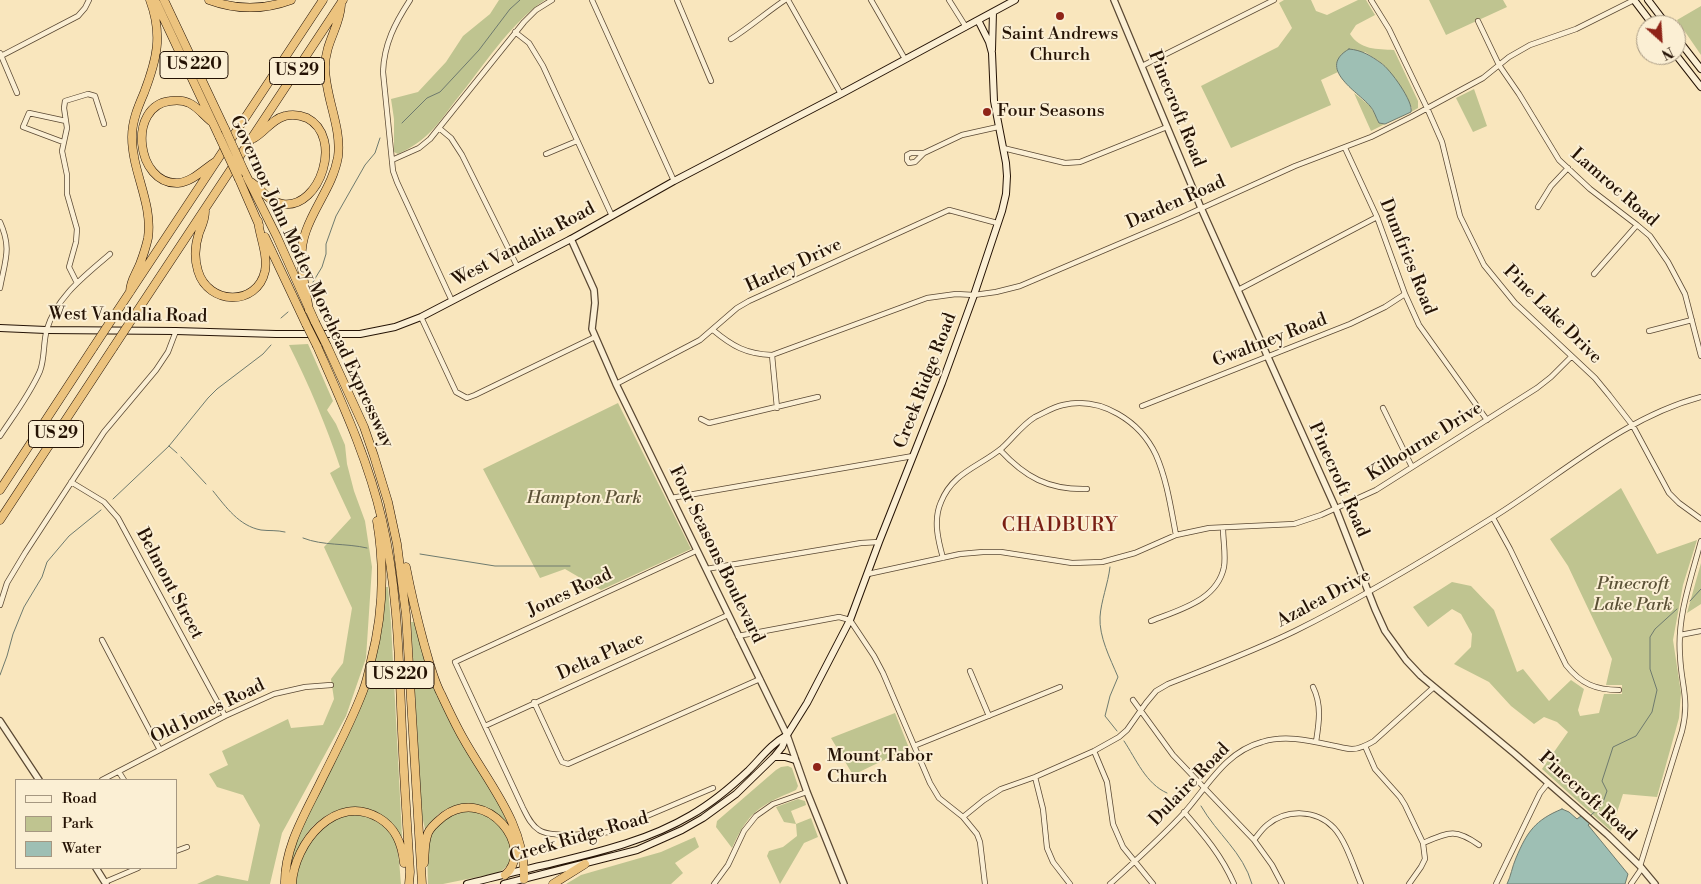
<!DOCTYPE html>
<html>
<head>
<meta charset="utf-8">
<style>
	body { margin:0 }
	#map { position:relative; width:1701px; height:884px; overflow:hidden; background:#f9e6bd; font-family:"Libre Bodoni",serif }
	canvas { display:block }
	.legend { position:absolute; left:15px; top:779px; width:162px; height:90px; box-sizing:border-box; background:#fbefd4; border:1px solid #a59781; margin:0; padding:6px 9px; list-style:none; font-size:15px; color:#251305 }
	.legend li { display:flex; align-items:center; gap:10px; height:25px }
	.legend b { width:25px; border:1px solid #a59781 }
	.north { position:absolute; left:1636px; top:15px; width:50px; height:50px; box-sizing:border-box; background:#fbefd4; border:1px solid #a59781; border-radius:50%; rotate:154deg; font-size:14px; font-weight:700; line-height:20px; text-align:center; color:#251305 }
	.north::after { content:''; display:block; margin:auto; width:18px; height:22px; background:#8f2418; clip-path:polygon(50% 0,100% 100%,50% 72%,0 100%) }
</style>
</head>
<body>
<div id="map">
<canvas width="1701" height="884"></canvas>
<ul class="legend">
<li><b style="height:6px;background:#fbefd4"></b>Road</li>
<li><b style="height:14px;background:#bfc490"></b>Park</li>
<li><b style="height:14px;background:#9ebfb4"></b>Water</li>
</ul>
<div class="north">N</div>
</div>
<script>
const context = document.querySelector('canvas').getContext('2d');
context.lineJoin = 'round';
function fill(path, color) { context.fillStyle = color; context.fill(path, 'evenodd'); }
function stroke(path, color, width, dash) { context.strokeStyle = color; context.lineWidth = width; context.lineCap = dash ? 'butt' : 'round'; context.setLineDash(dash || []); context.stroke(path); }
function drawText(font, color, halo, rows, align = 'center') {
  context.font = font + ' "Libre Bodoni",serif'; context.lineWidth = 4; context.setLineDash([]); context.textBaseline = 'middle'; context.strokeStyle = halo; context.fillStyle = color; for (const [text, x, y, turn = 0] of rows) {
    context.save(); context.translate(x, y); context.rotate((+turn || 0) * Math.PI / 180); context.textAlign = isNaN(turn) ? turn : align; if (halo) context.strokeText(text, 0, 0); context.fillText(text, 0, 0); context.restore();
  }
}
const green = new Path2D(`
	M499,0h46c-37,25 -61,66 -89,100 -19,25 -29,41 -58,54l-4,-2v-33l-3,-20 27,-7 28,-30 17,-26 27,-22z
	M1284,0h27l5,11 11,4 31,-15h8l9,15 -19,10 -6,9c10,16 27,15 44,16l24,51v7l-7,4 1,-4 -29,-44 -18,-12 -29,14 2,6 -17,8 10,25 -100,43 -30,-62 77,-39 14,-19 -13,-25z
	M1429,0h74l4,7 -61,28z
	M1701,6v49l-24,-35z
	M1474,89l13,37 -14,6 -17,-34z
	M1354,93l16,13 11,18h4l-14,7z
	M308,344l25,57 -6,9 9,14 9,21 2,19 7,27 11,30 7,46 -6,91 -20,58 -64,117 -12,51h-73l20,-9 31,6 12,-56 -17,-30 -26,-8 -8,-13 19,-9 -6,-14 66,-32 3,9 32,-3 11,-26 -3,-20 12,-16 9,-55 -28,-61 27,-29 -21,-45 10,-6c-14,-42 -31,-82 -51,-122z
	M618,403l73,146 -90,41 -36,-21 -25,9 -57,-109z
	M1621,488l36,66 40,-14 -14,45 -10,55 8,53 -2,25 -22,79 -34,-3 -12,37 -69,-62 26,-37 -11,-10 -13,-5 -10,7 -23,-18 -22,-24 -35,-18 17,-17 1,-13 -11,-20 -9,-5 -24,18 -15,-20 39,-25 19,4 23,24 23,62 6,-3 26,32 22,-21 13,9 -6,21 2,6 19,-3 5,-19h18v-9h-16l6,-26 -44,-93 -18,-27z
	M1701,563v41l-14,9z
	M385,587h3l3,36 11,213 -1,1c-21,-39 -67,-38 -93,-5 -11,14 -14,31 -19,46l1,-19 11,-31 55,-109 10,-25z
	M411,622h3l16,51 71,135 15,33c-6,-8 -11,-18 -19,-25 -14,-15 -40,-15 -57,-3 -6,4 -9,13 -15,16l-3,-13z
	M895,713l14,35 -56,27 -22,-37z
	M788,766l4,2 6,18 -2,4c-37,16 -47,21 -64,58l-16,-21 1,-6 59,-51 5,-3z
	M798,799l7,2 1,4 -15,6 5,13 15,-6 7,19 -14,6 -24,41 -13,-28 2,-5 14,-4 14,-11 -1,-12 -12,-2 -8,-15z
	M474,811c6,2 12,4 18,8 17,12 30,44 5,54l-54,11h-15l-1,-33 5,-19 4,-6 20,-14z
	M346,815c7,0 14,0 20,1 33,5 33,42 35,68h-106c6,-33 18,-57 51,-69z
	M695,837l4,10 -24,16 8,10 -12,11h-105l15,-9 80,-23z`);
const water = new Path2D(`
	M1349,49c13,1 22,7 32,14 9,6 33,39 30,49l-26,12 -6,-1c-3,-5 -5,-13 -9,-17 -13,-15 -54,-38 -21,-57z
	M1562,809l7,3 8,7 9,-7 9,7 -7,6 40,49 -3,10h-118c4,-8 5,-17 9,-26 11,-26 19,-38 46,-49z`);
const stream = new Path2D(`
	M402,123l25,-25 13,-6 39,-42 31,-41 10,-9
	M313,282l9,-15 4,-13v-10l10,-28 29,-51 10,-12 5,-15
	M281,318l7,-6
	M169,446l8,7
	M181,457l25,27
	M213,491c13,16 26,35 48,39 8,1 16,0 24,2
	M113,499l56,-53 39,-48 9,-9 46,-35 8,-9
	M303,538c20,8 43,5 64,10
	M420,554l75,12h75
	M1110,567c-2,17 -9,34 -10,50 -1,20 10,41 18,60l-8,19 -5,20 12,15
	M1690,601l11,-12
	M0,675l7,-19 6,-22 11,-27 18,-30 5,-15 22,-26 32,-26
	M1124,741c12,18 22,43 43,52
	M1201,806c16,28 42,46 51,78
	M1590,816l12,-11 5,-14 -5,-10 11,-34 23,-11 16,-24 5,-22 -7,-21v-32l5,-8 22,-20`);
const minor = new Path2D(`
	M410,0c-15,23 -26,44 -27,72l10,99 4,11 55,119
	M592,0l82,181
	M677,0l34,81
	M788,0l53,94
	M871,0l34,59
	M949,0l17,27
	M1371,0l18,29 38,79 15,34 18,74 24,49 31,38 80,75 14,17 24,31 36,67 10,10 22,16
	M1478,21l21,44 20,29 40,66 31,29 47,36 13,11 18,26 17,32 16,62
	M515,32l14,11 14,23 69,150
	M731,39c19,-12 36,-27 54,-39
	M0,53l17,40
	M1,56l77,-40 7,-8 4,-8
	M1142,66l132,-66
	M439,128l12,10 11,17 55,111
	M63,142l-40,-15 6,-14 37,8
	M1003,148l62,15 15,-1 87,-35
	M1345,148l32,69 28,77 14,31 68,95
	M924,153l-9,9 -6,1 -2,-3v-5l4,-2h13l38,-18 36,-8
	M546,154l31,-13
	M392,160l27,-12 11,-9 94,-117 12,-12 16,-10
	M1538,207l13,-21 17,-18
	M0,222c12,27 5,38 0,66
	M1594,274l43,-49
	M77,283l-8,-16 7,-25 1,-13 -10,-35v-19l-5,-24 5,-23 -3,-20 1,-7 23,-7 7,2 9,28
	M1238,290l139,-73
	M421,317l35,75 11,6 8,-3 120,-58
	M713,330c19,16 33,24 59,25l155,-57 29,-4 18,1 22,-3 24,-6 160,-68 115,-52 76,-29 40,-20 72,-39 26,-21 21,-12 46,-16 58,-29
	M1649,331l43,-11
	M772,355l5,53
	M616,384l84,-44 37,-32 12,-7 200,-91 48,13
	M1142,406l208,-82 35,-17 20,-13
	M1383,408l29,59
	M701,419l8,4 109,-26
	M0,436c14,-21 30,-42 40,-65 5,-13 3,-29 7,-42 10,-33 38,-53 63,-75
	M1000,450c25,27 48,40 87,39
	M71,482l33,20 14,16 107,198
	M671,498l242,-42
	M1493,518l17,31 56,116c15,19 30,25 53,25
	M696,551l-241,111 68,146c4,8 8,17 16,22 11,8 56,4 70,2l104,-44
	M943,558c-5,-18 -10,-38 -2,-56 12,-30 38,-35 61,-54 11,-10 20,-23 33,-31 9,-4 18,-10 28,-12 38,-9 77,16 93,50 11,25 15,54 20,80
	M706,569l155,-26 18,-1
	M868,574l92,-20 23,-2h18l71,11 30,-1 33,-9 41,-18 33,-7 85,-4 27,-9 55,-25 161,-102 14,-11 20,-20
	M0,605l7,-22 18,-30 79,-121 52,-62 12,-18 8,-21
	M1151,621c27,-11 66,-20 73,-54 2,-12 -1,-27 -1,-39
	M1680,635l21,-4
	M738,636l101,-19 11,3 24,36 9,17 47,110 9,15 24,19 14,17 3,8 5,42
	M102,640l58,110
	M970,671l19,45
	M1313,687c9,18 6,36 3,55
	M1133,700l40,55 81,85 18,25 10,19
	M534,702l25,54 3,6 6,2 192,-85
	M485,726l243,-111
	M914,746l146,-59
	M1365,746l10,23 25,28 5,8 18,38 2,16 -4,8 -12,17
	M1094,751l13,31 6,42 10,23 30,37
	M119,772l5,8
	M1035,777l8,32 4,39 6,14 17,22
	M102,780l123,-64 49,-22 31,-7 26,-2
	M1184,812c20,23 38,44 50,72
	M963,817l21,-17 17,-11 34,-12 59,-26 25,-14 8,-7 19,-27 10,-12 12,-7c43,-17 86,-33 127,-53 67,-33 133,-73 197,-113 68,-42 130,-100 209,-121
	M1254,840c4,-5 8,-11 13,-15 19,-16 49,-16 67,3 12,13 20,40 27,56
	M1423,843c26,-11 32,-15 56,2
	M176,851l11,-4
	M1640,866l42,-135c8,-32 -1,-46 -2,-76 -3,-39 11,-76 21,-114
	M105,882l33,-14
	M714,884l14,-19 16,-34 12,-15 17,-12 34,-12
	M1110,884c25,-23 51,-46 74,-71 24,-27 41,-61 78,-71 22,-7 45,-2 68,3 7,1 15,4 22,4 8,0 15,-4 22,-8l60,-54
	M1496,884l44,-91 8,-10
	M1631,884l11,-16`);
const tertiary = new Path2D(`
	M1114,0l87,208 135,301 39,100 10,22 21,29 15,16 94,78 93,81 32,31 15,18
	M571,239l23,51 1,13 -3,26 24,55 171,351 20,57 37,92
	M0,721l39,59
	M96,868l10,16`);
const secondary = new Path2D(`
	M1634,0l19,25
	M1648,0l19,25
	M1676,37l25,32
	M992,50l1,-38
	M1676,55l25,32
	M0,328l46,2 130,1 100,3h84l35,-7 26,-10 150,-78 103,-58 167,-87 174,-94
	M774,757h11l10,3
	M467,884c28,-7 54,-14 82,-20 49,-12 98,-23 142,-49 21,-12 40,-28 57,-44 13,-13 23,-27 39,-36
	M504,884l133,-34 45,-20 21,-12 33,-24 38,-37 8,-10 5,-12 20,-32 43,-83 29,-78 63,-159 32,-88 28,-84 4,-17 1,-18 -1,-13 -12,-62 -2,-48 -3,-11 -11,-22`);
const motorway = new Path2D(`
	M155,0l64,136
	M164,0l61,129
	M209,0c27,10 55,10 82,0
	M212,122c-8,-6 -14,-15 -23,-19 -6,-3 -13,-3 -19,-2 -43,5 -34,84 8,82 14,-1 26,-14 37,-21
	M244,171l33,66 38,85
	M239,179l20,46
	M249,181c13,7 18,21 34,23 37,5 61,-67 24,-86 -7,-3 -15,-4 -22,-2 -13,3 -20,16 -31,22
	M205,211c0,9 -3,14 -6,22 -4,12 -5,25 -1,38 10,34 59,36 67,0 3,-17 -5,-33 -7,-50
	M265,237l41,87
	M130,292c0,-11 6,-18 10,-28 3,-8 6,-17 8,-26 5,-35 -16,-66 -16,-101 0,-16 6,-30 12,-44 13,-34 19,-58 6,-93
	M309,310c-4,-27 -13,-52 -3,-79 9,-26 27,-46 32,-74 4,-30 -13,-60 -13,-90 0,-24 15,-41 16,-62
	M116,313l207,-313
	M136,313l207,-313
	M317,346c25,57 51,113 65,174 16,69 17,141 20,211 2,47 5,94 8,141l-1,12
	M327,346l37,81 10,29 14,46 9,42 9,71 16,269
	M0,490l93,-142
	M0,520l113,-172
	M406,567c5,26 11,51 18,77 5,17 9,35 17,50 7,15 14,30 22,44 25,45 63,87 61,141
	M424,863c1,-10 0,-20 4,-30 3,-7 10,-12 16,-17 43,-31 92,32 61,59
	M285,884c-1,-38 22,-73 38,-107 14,-28 29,-57 40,-86 4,-10 6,-20 8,-30 12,-46 14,-92 6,-140
	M292,884c2,-41 44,-92 87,-66 17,10 23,26 25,45
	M553,884l32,-20`);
const motorwayBridge = new Path2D(`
	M225,129l19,42
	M219,136l20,43
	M315,322l12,24
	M306,324l11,22
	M93,348l23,-35
	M113,348l23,-35`);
const markers = [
	[1060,16,5,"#8f2418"],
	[987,112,5,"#8f2418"],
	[817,767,5,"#8f2418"]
];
const shields = [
	[194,65,68],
	[297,71,55],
	[56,434,55],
	[400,675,68]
];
const shieldNames = [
	["US 220",194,65],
	["US 29",297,71],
	["US 29",56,434],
	["US 220",400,675]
];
const poiNames = [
	["Saint Andrews",1060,35,"center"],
	["Church",1060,56,"center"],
	["Four Seasons",997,112],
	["Mount Tabor",827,757],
	["Church",827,778]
];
const streetNames = [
	["Pinecroft Road",1176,109,68],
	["Lamroc Road",1614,188,41],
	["Darden Road",1176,203,-24],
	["West Vandalia Road",524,245,-28],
	["Dumfries Road",1407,257,68],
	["Harley Drive",794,266,-25],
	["Governor John Motley Morehead Expressway",311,282,65],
	["Pine Lake Drive",1552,315,45],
	["West Vandalia Road",128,316,1],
	["Gwaltney Road",1270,341,-21],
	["Creek Ridge Road",926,381,-69],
	["Kilbourne Drive",1425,442,-32],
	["Pinecroft Road",1338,480,66],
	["Four Seasons Boulevard",716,555,64],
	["Belmont Street",169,584,62],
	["Jones Road",570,593,-25],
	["Azalea Drive",1324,599,-28],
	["Delta Place",601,657,-24],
	["Old Jones Road",208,712,-26],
	["Dulaire Road",1190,785,-46],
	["Pinecroft Road",1587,797,42],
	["Creek Ridge Road",579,838,-16]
];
const parkNames = [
	["Hampton Park",584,499],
	["Pinecroft",1633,585],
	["Lake Park",1633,606]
];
const neighbourhoodNames = [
	["CHADBURY",1060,526]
];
fill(green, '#bfc490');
fill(water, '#9ebfb4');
stroke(water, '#6e7a6e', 1);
stroke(stream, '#6e7a6e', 1);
stroke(minor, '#5a4833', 6);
stroke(tertiary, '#5a4833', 8);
stroke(secondary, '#251305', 8);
stroke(motorway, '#251305', 9);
stroke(minor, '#fbefd4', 4.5);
stroke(tertiary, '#fbefd4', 5.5);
stroke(secondary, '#fbefd4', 6);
stroke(motorway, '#ecc37e', 8);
stroke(motorwayBridge, '#251305', 9, []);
stroke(motorwayBridge, '#ecc37e', 8);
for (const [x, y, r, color] of markers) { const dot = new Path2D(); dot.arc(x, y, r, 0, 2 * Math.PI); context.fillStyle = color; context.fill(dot); stroke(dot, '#fbefd4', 2); }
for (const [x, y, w] of shields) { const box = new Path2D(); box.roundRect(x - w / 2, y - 13.5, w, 27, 4); context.fillStyle = '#fbefd4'; context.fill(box); stroke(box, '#251305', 1); }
drawText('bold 16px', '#251305', null, shieldNames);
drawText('18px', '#251305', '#fbefd4', poiNames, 'left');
drawText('18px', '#251305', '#fbefd4', streetNames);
drawText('italic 18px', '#5b5136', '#fbefd4', parkNames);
context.letterSpacing = '1px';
drawText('19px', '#7a1f14', '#fbefd4', neighbourhoodNames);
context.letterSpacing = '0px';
</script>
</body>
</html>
